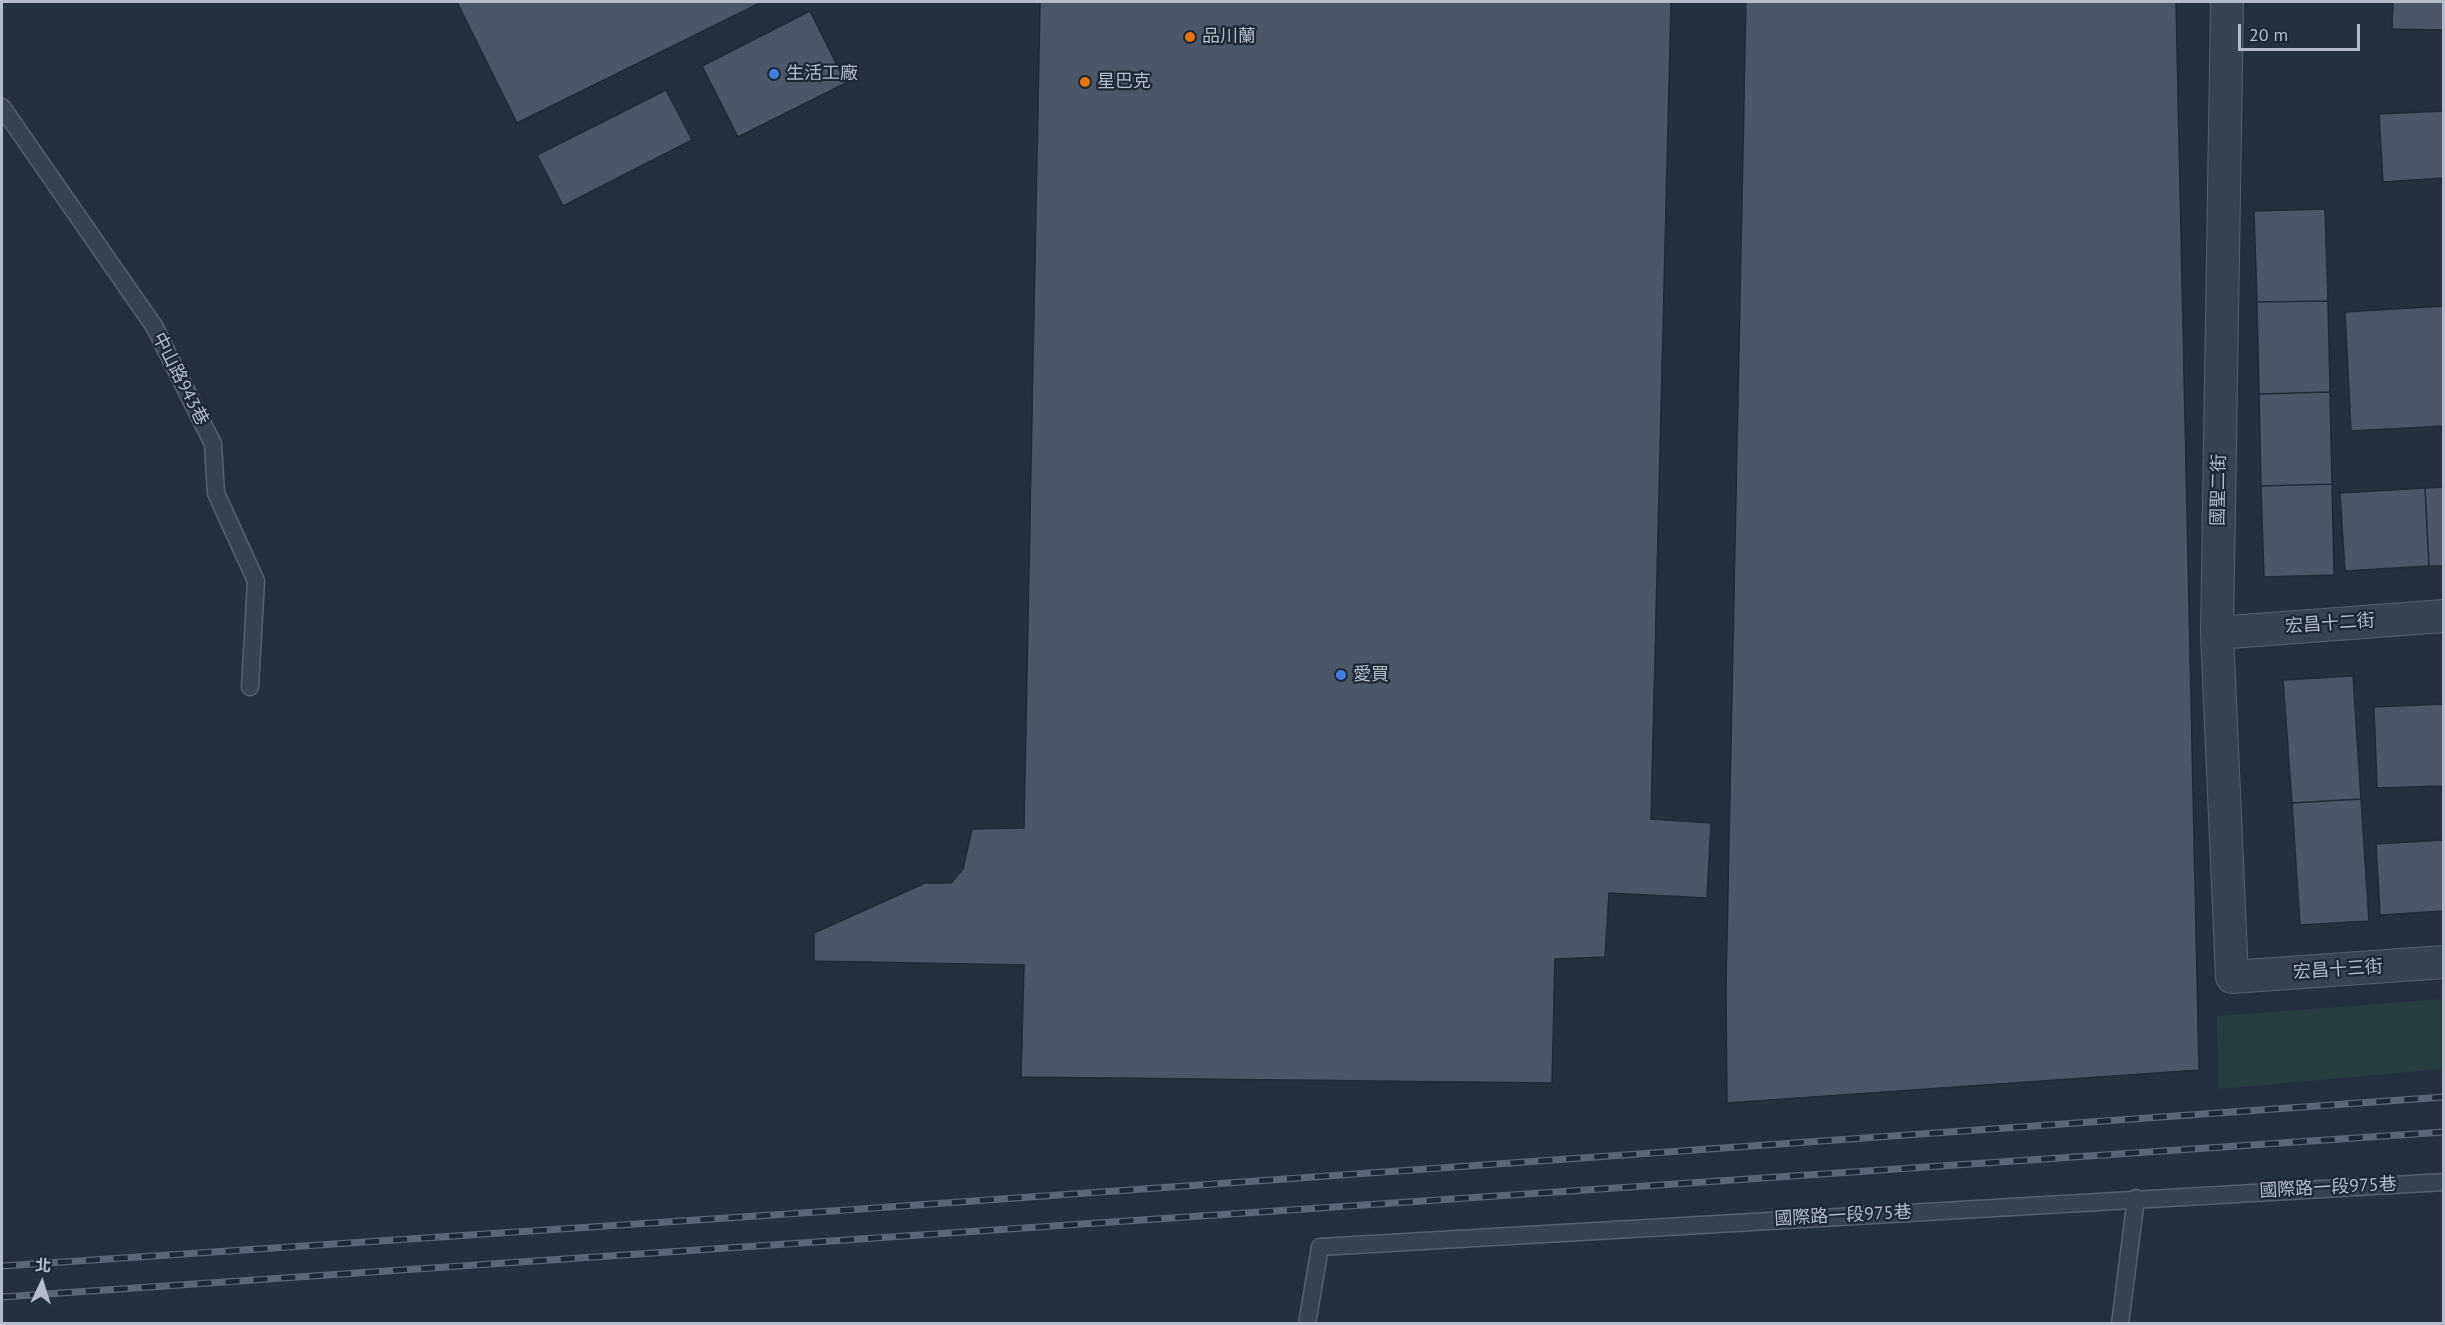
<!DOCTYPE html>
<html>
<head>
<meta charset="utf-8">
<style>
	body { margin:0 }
	#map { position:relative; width:2445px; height:1325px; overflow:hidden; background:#25303f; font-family:"PT Sans","Noto Sans TC",sans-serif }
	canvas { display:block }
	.frame { position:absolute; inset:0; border:3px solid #b5bdca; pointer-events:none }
	.north { position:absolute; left:12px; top:1253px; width:60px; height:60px; -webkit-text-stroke:4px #1e2734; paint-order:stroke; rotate:4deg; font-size:16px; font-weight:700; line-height:24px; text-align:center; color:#b5bdca }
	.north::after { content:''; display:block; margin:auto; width:21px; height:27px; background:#b5bdca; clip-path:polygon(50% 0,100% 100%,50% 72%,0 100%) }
	.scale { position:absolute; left:2238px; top:24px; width:122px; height:27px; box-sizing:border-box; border:3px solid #b5bdca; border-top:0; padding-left:8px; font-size:18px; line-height:21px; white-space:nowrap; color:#b5bdca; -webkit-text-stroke:4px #1e2734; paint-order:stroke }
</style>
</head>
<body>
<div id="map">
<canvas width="2445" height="1325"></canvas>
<div class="frame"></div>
<div class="north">北</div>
<div class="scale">20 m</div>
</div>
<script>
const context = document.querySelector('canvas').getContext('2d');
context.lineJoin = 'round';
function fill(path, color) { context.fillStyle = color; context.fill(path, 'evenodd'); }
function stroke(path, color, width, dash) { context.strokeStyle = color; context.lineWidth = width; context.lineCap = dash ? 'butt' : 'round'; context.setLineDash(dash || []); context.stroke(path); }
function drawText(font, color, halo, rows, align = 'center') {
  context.font = font + ' "PT Sans","Noto Sans TC",sans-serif'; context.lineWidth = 4.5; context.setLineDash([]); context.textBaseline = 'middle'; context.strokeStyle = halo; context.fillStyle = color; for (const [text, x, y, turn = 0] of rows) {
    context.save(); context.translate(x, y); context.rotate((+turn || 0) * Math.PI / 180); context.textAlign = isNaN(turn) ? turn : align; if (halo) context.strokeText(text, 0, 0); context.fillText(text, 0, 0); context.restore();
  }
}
const green = new Path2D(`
	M2443,999v70l-225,20 -1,-73z`);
const building = new Path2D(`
	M457,2h305l-245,121z
	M1040,2h631l-20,817 60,4 -4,75 -98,-5 -4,64 -50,2 -3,124 -531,-6 3,-112 -210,-4v-28l111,-50h26l12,-14 9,-40 52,-1z
	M1746,2h430l23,1068 -472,33 -1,-114z
	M2393,2h51v28l-52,-1z
	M810,11l36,72 -108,54 -36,-71z
	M666,90l26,50 -129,66 -26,-51z
	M2444,111v67l-61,4 -4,-68z
	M2325,209l3,92 -71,1 -3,-91z
	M2328,301l2,91 -71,2 -2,-92z
	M2444,306v120l-93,5 -6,-119z
	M2330,392l2,92 -71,2 -2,-92z
	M2332,484l2,91 -70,2 -3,-91z
	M2444,487v79h-15l-4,-78z
	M2425,488l4,78 -84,5 -5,-78z
	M2353,676l8,123 -69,4 -9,-123z
	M2444,704v82l-67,2 -3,-81z
	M2361,799l8,122 -69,4 -8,-122z
	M2444,840v71l-64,4 -4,-71z`);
const lane = new Path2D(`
	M2,107l152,219 59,118 3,49 40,88 -6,106
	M1307,1324l13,-77 1124,-65
	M2120,1324l16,-126`);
const street = new Path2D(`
	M2227,2l-10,631 15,344 212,-15
	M2217,633l227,-17`);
const rail = new Path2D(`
	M2,1266l830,-55 1612,-114
	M2,1297l2442,-165`);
const markers = [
	[1190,37,6,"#e8710a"],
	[774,74,6,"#3f7fe0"],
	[1085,82,6,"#e8710a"],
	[1341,675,6,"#3f7fe0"]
];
const poiNames = [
	["品川蘭",1202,37],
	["生活工廠",786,74],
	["星巴克",1097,82],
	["愛買",1353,675]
];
const streetNames = [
	["中山路943巷",180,379,63],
	["國聖二街",2219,490,-89],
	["宏昌十二街",2330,624,-4],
	["宏昌十三街",2338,970,-4],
	["國際路一段975巷",2328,1188,-3],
	["國際路一段975巷",1843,1216,-3]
];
fill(green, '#273d40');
fill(building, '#4b5768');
stroke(building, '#202936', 1.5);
stroke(lane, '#57606d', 19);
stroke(street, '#57606d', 34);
stroke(lane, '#39424f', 16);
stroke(street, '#39424f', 32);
stroke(rail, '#5b6676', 7);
stroke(rail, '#1e2734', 4.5, [14]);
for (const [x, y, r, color] of markers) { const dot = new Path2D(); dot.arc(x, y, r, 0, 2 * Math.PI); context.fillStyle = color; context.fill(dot); stroke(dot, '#1e2734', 2); }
drawText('18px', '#b5bdca', '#1e2734', poiNames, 'left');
drawText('18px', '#b5bdca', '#1e2734', streetNames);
</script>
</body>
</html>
